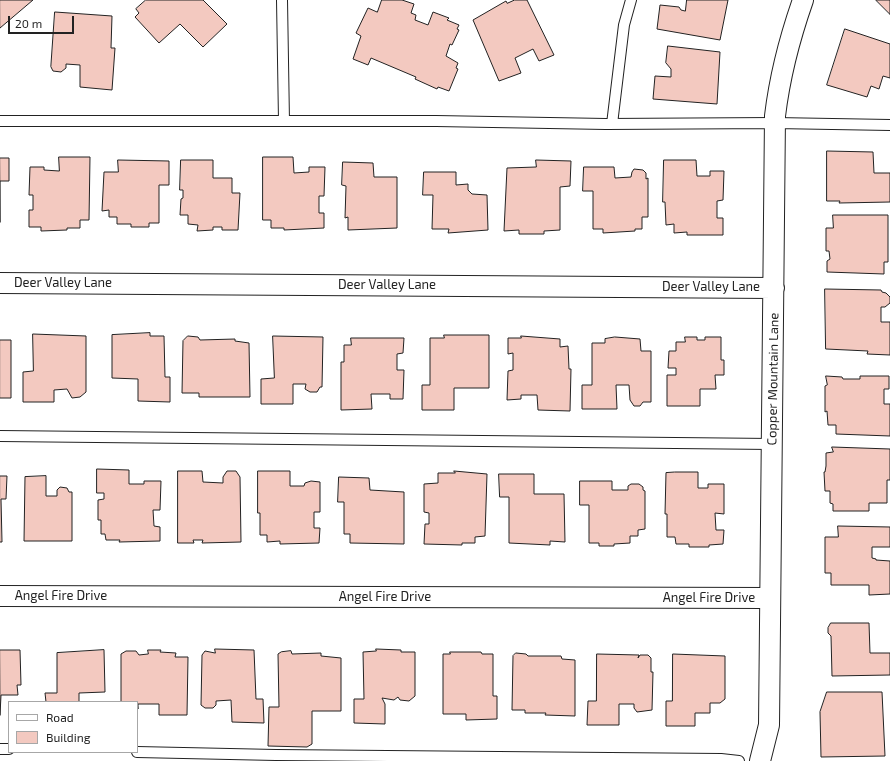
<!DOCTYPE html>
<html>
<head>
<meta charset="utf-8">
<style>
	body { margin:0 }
	#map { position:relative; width:890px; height:761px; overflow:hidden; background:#fff; font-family:"Exo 2",sans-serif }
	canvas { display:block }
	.legend { position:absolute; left:8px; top:701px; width:130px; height:52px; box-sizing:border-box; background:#fff; border:1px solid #a7a7a7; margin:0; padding:5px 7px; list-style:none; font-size:12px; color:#222 }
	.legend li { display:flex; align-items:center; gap:8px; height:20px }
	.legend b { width:20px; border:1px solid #a7a7a7 }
	.scale { position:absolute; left:8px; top:16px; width:66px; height:18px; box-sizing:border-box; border:2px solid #222; border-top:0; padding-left:5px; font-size:12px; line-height:14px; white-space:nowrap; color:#222; -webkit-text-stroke:3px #fff; paint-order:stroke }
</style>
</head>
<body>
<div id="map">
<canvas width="890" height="761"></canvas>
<ul class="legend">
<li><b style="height:5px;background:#fff"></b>Road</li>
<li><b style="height:11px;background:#f3c9c0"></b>Building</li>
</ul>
<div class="scale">20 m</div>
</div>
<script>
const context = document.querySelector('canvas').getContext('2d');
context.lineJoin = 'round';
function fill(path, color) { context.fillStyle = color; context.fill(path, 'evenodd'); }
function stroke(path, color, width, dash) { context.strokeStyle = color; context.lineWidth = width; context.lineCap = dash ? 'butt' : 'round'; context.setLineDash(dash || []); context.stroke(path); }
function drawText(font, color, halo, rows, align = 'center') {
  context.font = font + ' "Exo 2",sans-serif'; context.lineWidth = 3; context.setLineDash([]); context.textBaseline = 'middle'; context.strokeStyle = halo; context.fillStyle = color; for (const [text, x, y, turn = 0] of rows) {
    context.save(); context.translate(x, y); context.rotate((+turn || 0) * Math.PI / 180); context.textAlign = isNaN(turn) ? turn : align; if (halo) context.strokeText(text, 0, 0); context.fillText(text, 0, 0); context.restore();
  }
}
const building = new Path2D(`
	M0,0h33l-33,28z
	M146,0h57l24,24 -24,23 -23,-23 -21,19 -24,-26 4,-4 -3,-4z
	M382,0h20l12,4 -3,9 5,2 -1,5 13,5 5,-13 16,6 -2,2 12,5 -2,4 2,1 -7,15 -2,-1 -4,12 12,7 -2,5 2,1 -9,22 -11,-4 -1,2 -22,-10 1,-2 -45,-19 -3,7 -15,-6 8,-23 -5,-3 12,-25 9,4z
	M515,0h12l27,55 -15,6 -6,-12 -18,9 6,15 -22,8 -26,-61 33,-19 1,2z
	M687,0h41l-8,40 -63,-11 3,-24 19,2 2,3 4,1z
	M876,0h14v14z
	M55,12l57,4 -1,32h4l-3,42 -32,-3v-22l-14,-1v4l-5,4 -8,-1 -2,-4z
	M845,29l45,15v34l-7,-2 -4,13 -8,-3 -4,11 -40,-12z
	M668,46l52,6 -3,52 -64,-5 2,-23 16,1v-8l-5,-6z
	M827,151l46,1 1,21h16v29l-51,1 1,-2h-13z
	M59,157h31l-1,63h-9v8h-13v2l-26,1v-4h-12v-17h4v-15h-4l1,-28h14v3l15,1z
	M263,157h30l1,16 15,-1v-5h16l-1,29h-5v17h5v15l-40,2v-2h-13v-8h-8z
	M0,158h9v23h-9v41z
	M118,160l51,1v24h-10v38h-10v4h-18v-3h-14v-7h-8v-7l-7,1 2,-39h14z
	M181,160h32v18h19v15h8l-2,37h-16v-3h-9v3l-16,1 1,-6 -10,-1v-9h-8l1,-16 2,-1v-8h-3z
	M536,160l35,1 -1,25 -10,1v43l-16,1v3h-25v-4l-15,1 3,-63 29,-1z
	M664,160h32l1,16h13v-5h14l-1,29 -6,1v17h6v17h-36v-3l-13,1v-9l-8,1 -1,-23h-2z
	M343,162l30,1 1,14h23v51l-49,2v-13l-3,1 1,-32 -4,-1z
	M584,167h30l1,11 16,-1 1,-5 2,-3 9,1 3,3v6l2,-1v39h-6v12h-7v2l-32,2v-4h-10v-38h-10z
	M424,172h32v13l12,-1v6l4,4 15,1 1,35 -40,3 1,-4h-17l1,-34h-10z
	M833,215h55v47h-4v12l-57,-2v-11l3,-2 -1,-8h-3v-23h7z
	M825,289l56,1 1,2 4,1 4,4v6l-5,4h-4v15h9v33l-23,-1 1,-3 -42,-2z
	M150,333v3h14l1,41h5v25l-32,-1v-22l-26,-1v-43z
	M33,334l53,2v56l-6,5 -8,1 -5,-9 -13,1v12h-31v-30l10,-1z
	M444,335h45v53h-35v22h-32v-25h8v-47h14z
	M188,336l10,1 2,3 35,-1v2l14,2 1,54h-51v-4h-17l1,-52z
	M273,336l50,1 -1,50h-2l-3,5h-7l-5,-3 1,-5h-13v20h-32v-25l13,-1z
	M521,336l39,3v8l8,-1 1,23h2l-1,42 -32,-1 -1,-15h-16v4l-14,1 1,-29 5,-1v-17l-5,1v-16h13z
	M615,337l25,2 1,12h10v51h-8l-3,4h-6l-4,-6 -1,-15h-13l1,24h-35v-24h10v-42h13v-4z
	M685,337h12v3h8v-3h16v23h3v15h-9l1,14h-16v17h-33v-31h9v-7h-8l1,-17h7v-9h9z
	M351,338h53l-1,15 -6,1v16h7l-1,29h-13v-5h-19l1,15 -31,1v-48h3v-17h7z
	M0,340h11v58h-11z
	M826,376l16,1 1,2h17v-3h29v13h-5v15h6v32l-54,-2v-9h-8l-1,-14 -2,1v-26l2,-1z
	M832,447l58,2v31h-3v23h-18v8h-36v-7l-3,-1v-12h-5l-1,-19h1l1,-6v-13l7,-1z
	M97,469l32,1v14h15v-3h17l-1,29h-7l1,16 6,1v14l-41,1 1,-2h-14l-1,-6h-4v-14h-3v-20l6,-1v-6h-7z
	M178,471h24l1,11 20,1v-6l4,-6h9l4,6 1,65 -39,1 1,-3h-10l1,3h-16z
	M258,471h32v15h14l1,-3 6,-2 9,1v30h-6v16h6l-1,15 -39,1v-3l-13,1v-7h-7v-22h-2z
	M454,471l33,3 -2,62 -10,1v6h-13v2l-38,-1 1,-20h4v-11l-5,-1v-28l14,-1v-10h17z
	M675,472h23v16h10v-4h16v30l-9,-1 1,17h8l-1,14 -14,1v2h-20v-3h-13l-1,-7h-8v-23h-2l1,-41z
	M499,474h35v20h30l1,48 -15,-1v4l-41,-2v-46h-9z
	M0,476h7l-1,23h-5l1,43h-2z
	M46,476v20h11v-6l3,-3 7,1 2,4h3v49h-48l1,-64z
	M339,477l30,1 1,12 34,2v52l-54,-1v-9h-6v-32h-6z
	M580,481h32v9h16v-4l3,-2h8l4,3v3l2,1v38l-7,1v6h-8v7l-16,1v2h-15v-3h-10v-38h-9z
	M838,526l52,1v20h-18v11l4,1v1l14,1v33l-21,1v-10h-38v-12h-6v-36h13z
	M831,623h38l1,30h20v22l-58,1 -1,-40 -3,-3v-5z
	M215,649l39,1 2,49h7l1,24 -32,-1 -1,-22 -15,1v4l-3,3h-8l-4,-3 1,-50 3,-4 10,2z
	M376,649l25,1v2h14v44l-6,5 -9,-1 -2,-3 -4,3 -12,-2 3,6v20l-31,-1v-24h10l-1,-47 13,-1z
	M0,650h20l1,35h-4l1,10h-17l-1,20z
	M104,650l1,42 -26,1v9h-33l-1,-9h12v-40z
	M148,650h13l-1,2 16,1 -1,4h13l-1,58h-28v-11h-21v5l-1,-7h-16v-48l5,-3h10l3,4 9,-1z
	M291,651l1,3 29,-1v3l20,2v53h-29v33l-5,3 -39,-1 1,-39h10l-1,-53 3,-2z
	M450,652h31l1,2h11v42h4v23l-31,1v-6h-23v-60h7z
	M516,653l10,1 2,2h33l1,3 13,1v56l-30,-1 1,-2h-21v-3h-13l1,-54z
	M597,654l42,1 -1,3 2,-3h8l3,3v14h2l-1,38 -15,2 -3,-4v-4h-15v21h-32l1,-24h8z
	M673,654l52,2v43l-5,4h-10v10h-15v13h-29v-25h6z
	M827,692h55l3,64 -64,1 -1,-45z`);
const service = new Path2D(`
	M282,0l2,121
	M0,121h436l170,3 169,-1 115,2
	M612,124l12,-99 7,-25
	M0,436l772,8
	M0,749h9
	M137,752l139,3 445,4 18,2`);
const minor = new Path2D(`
	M0,283l774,5
	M0,596l769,2
	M760,761l9,-36 6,-609c5,-42 14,-76 28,-116`);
const streetNames = [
	["Deer Valley Lane",63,283],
	["Deer Valley Lane",387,285],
	["Deer Valley Lane",711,287],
	["Copper Mountain Lane",773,379,-89],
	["Angel Fire Drive",61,596],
	["Angel Fire Drive",385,597],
	["Angel Fire Drive",709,598]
];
fill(building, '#f3c9c0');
stroke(building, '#222', 1);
stroke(service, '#222', 12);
stroke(minor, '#222', 22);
stroke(service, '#fff', 10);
stroke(minor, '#fff', 20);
drawText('13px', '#222', '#fff', streetNames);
</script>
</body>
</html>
